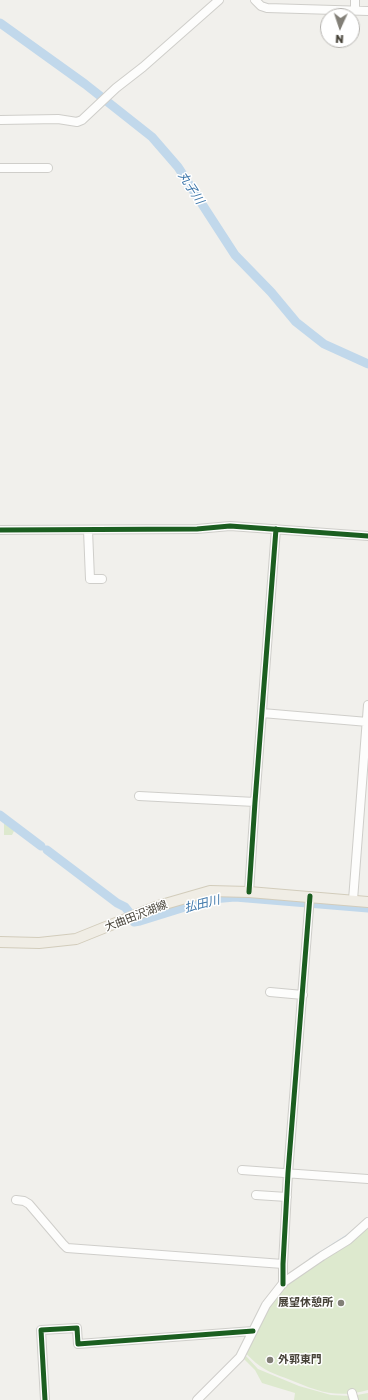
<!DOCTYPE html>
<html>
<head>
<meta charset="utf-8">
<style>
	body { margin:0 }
	#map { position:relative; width:368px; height:1400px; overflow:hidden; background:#f1f0ec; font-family:"Golos Text",sans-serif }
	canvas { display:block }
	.north { position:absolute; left:320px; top:8px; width:40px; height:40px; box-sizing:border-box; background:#fff; border:1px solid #b5b3af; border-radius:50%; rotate:183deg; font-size:11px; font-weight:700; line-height:16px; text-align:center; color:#464238 }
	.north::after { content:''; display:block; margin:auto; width:14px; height:18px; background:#827f77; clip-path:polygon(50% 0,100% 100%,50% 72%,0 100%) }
</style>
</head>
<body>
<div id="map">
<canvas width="368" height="1400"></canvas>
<div class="north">N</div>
</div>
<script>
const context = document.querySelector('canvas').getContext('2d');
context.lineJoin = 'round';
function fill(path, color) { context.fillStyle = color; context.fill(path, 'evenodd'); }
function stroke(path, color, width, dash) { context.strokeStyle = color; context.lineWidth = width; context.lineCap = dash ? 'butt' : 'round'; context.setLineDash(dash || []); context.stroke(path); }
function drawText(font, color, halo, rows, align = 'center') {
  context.font = font + ' "Golos Text","Noto Sans JP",sans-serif'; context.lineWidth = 3; context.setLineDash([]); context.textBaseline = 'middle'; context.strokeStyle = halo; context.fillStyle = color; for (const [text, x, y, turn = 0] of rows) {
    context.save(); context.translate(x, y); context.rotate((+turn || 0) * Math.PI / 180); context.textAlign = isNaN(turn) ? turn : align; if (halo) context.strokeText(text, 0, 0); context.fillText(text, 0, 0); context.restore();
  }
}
const green = new Path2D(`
	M4,820l11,9 -3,6h-8z
	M368,1222v168c-32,9 -51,1 -80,-11 -10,-4 -20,-7 -28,-13 -6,-4 -11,-10 -16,-14l14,-33 26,-37z
	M246,1356l12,13 41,17 32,9 20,1 1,4h-58l1,-7 -33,-10 -7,-13 -11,-11z
	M368,1393v7h-11v-5z`);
const stream = new Path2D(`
	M310,1259l36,-23 12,-10`);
const river = new Path2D(`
	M0,23l85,61 67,53 26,30 57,88 36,37 25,30 28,22 44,20
	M0,815l41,31
	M47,850l70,53 8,4 4,5
	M134,920v2l6,-1 61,-19 11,-3 23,-2 133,11`);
const minor = new Path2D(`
	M255,0l6,6 6,2 101,3
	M355,10v-10
	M0,120l58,-1 19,3 5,-2 34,-32 27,-21 76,-67
	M0,168h48
	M0,530l197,-1 33,-3 138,10
	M88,530l2,49h12
	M262,713l106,9
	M139,796l116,6
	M249,892l6,-90 21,-273
	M353,900l15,-195
	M270,992l33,3
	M242,1170l126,9
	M256,1195l31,2
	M16,1200l8,1 5,3 34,40 4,4 216,16
	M283,1284v-20l5,-91 22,-277
	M352,1393l2,7
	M45,1400l-4,-70 36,-2 1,16 175,-13
	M197,1400l43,-43 26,-52 18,-23 38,-26 26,-16 20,-18`);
const major = new Path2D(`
	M0,942l39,1 37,-4 82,-33 52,-15 39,1 119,10`);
const cycleway = new Path2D(`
	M0,530l197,-1 33,-3 138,10
	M249,892l6,-90 21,-273
	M283,1284v-20l5,-91 22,-277
	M45,1400l-4,-70 36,-2 1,16 175,-13`);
const markers = [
	[341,1303,4,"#827f77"],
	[270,1360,4,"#827f77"]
];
const streetNames = [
	["大曲田沢湖線",136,916,-21]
];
const poiNames = [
	["展望休憩所",333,1303],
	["外郭東門",278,1360,"left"]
];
const waterNames = [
	["丸子川",191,188,57],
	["払田川",202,904,-14]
];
fill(green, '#dde9ce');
stroke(stream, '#c1d8eb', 1.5);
stroke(river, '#c1d8eb', 9);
stroke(minor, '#cfceca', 10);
stroke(major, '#d2ccbb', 12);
stroke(minor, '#fdfdfc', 8);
stroke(major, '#f0ede5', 10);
stroke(cycleway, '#1b5e20', 5);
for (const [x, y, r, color] of markers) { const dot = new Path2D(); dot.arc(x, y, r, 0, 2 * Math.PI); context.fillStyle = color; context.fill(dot); stroke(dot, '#fff', 1.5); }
drawText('11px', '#464238', '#fff', streetNames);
drawText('bold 11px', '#464238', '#fff', poiNames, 'right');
drawText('italic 12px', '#3b75a9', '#fff', waterNames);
</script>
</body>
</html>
